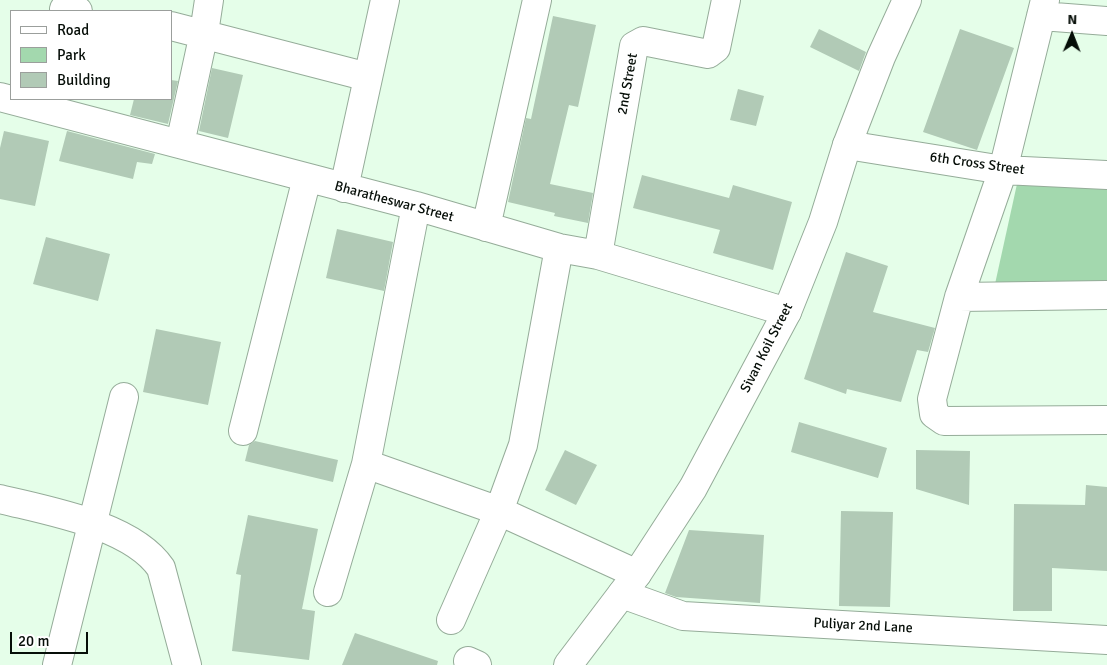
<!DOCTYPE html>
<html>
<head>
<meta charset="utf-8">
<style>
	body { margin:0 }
	#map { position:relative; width:1107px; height:665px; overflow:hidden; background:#e5fee9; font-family:Signika,sans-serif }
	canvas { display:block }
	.legend { position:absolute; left:10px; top:10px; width:162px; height:90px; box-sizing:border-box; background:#fff; border:1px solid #9b9f9c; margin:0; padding:6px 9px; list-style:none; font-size:15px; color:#060e08 }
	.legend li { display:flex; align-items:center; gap:10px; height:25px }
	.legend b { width:25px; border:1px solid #9b9f9c }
	.north { position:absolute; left:1047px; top:10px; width:50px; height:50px; -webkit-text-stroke:4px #fff; paint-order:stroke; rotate:1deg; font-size:14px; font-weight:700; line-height:20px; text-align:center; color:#060e08 }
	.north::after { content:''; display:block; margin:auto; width:18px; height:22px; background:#060e08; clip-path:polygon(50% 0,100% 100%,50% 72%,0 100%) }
	.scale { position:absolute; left:10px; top:632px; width:78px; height:22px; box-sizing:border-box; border:2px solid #060e08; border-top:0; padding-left:6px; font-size:15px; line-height:18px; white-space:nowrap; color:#060e08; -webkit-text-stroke:4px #fff; paint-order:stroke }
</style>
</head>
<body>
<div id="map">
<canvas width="1107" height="665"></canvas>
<ul class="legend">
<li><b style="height:6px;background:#fff"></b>Road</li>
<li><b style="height:14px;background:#a3d8ae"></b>Park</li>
<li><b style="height:14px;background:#b1cab6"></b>Building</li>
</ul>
<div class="north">N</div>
<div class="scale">20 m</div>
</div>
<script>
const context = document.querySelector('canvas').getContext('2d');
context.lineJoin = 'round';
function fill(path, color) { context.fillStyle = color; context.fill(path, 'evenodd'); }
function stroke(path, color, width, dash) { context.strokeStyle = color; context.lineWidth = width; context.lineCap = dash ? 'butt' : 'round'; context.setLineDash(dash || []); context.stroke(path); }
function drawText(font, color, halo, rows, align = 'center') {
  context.font = font + ' Signika,sans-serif'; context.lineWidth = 5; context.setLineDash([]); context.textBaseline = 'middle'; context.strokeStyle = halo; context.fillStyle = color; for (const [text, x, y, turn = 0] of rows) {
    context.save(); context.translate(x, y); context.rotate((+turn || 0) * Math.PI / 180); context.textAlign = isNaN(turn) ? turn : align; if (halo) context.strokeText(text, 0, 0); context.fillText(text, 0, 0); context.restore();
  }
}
const green = new Path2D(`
	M1017,184l90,4v98l-112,-2z`);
const building = new Path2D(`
	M553,16l43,9 -18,82 -9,-2 -19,79 43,9 -5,30 -34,-7 1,-3 -47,-11 18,-84 5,1z
	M819,29l47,23 -7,19 -49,-24z
	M960,29l54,19 -37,102 -54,-18z
	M212,68l31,7 -15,63 -29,-7z
	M171,80l7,1 -10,43 -38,-9 4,-16h37z
	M738,89l26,7 -8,30 -26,-6z
	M4,131l45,10 -14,65 -35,-7v-51z
	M67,131l88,23 -3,10 -15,-2 -4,17 -74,-18z
	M642,175l87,23 4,-13 59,17 -19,68 -60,-17 7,-23 -87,-22z
	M337,229l56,13 -9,49 -58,-13z
	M46,237l64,17 -12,47 -65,-17z
	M846,252l42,14 -15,46 62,16 -7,24 -11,-2 -16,52 -54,-13 -1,5 -42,-15z
	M156,329l65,13 -13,63 -65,-13z
	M799,422l88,26 -9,30 -87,-26z
	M255,441l83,19 -5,22 -88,-21 4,-16z
	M565,450l32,15 -21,40 -31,-15z
	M916,450l54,1 -1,54 -53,-16z
	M1086,485l21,2v84l-55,-3v43h-39l1,-107 71,1z
	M841,511l52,1 -3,95 -51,-1z
	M248,515l70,14 -16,80 13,2 -6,49 -77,-9 9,-76 -5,-1z
	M689,530l75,5 -4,68 -84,-6 -11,-4z
	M355,633l83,28 -1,4h-95z`);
const minor = new Path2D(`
	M1045,0l-42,170 -44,127 -27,102 2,15 10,7 163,-1
	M64,9l14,2
	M1041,16l66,5
	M171,26l197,51
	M0,97l416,109 143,42 39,7 189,57
	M180,144l24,-111 5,-33
	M847,145l156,25 104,5
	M344,188l41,-188
	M486,227l51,-227
	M598,255l36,-209 9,-5 65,13 8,-6 10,-48
	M959,297l148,-2
	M243,431l64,-253
	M366,464l133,47 138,63
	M0,499c48,12 132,26 161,69l26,97
	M328,592l38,-128 50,-258
	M622,594l61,22 424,24
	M451,620l48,-109 24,-66 36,-197
	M468,661l9,4
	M57,665l67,-268`);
const tertiary = new Path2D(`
	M568,665l69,-91 56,-86 94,-176 36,-90 24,-77 34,-88 26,-57`);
const streetNames = [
	["2nd Street",628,84,-80],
	["6th Cross Street",977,164,8],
	["Bharatheswar Street",394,202,15],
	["Sivan Koil Street",767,348,-63],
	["Puliyar 2nd Lane",863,626,3]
];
fill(green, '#a3d8ae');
fill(building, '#b1cab6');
stroke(minor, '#95ac99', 30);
stroke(tertiary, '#95ac99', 30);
stroke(minor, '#fff', 28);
stroke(tertiary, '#fff', 28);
drawText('14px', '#060e08', '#fff', streetNames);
</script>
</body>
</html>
